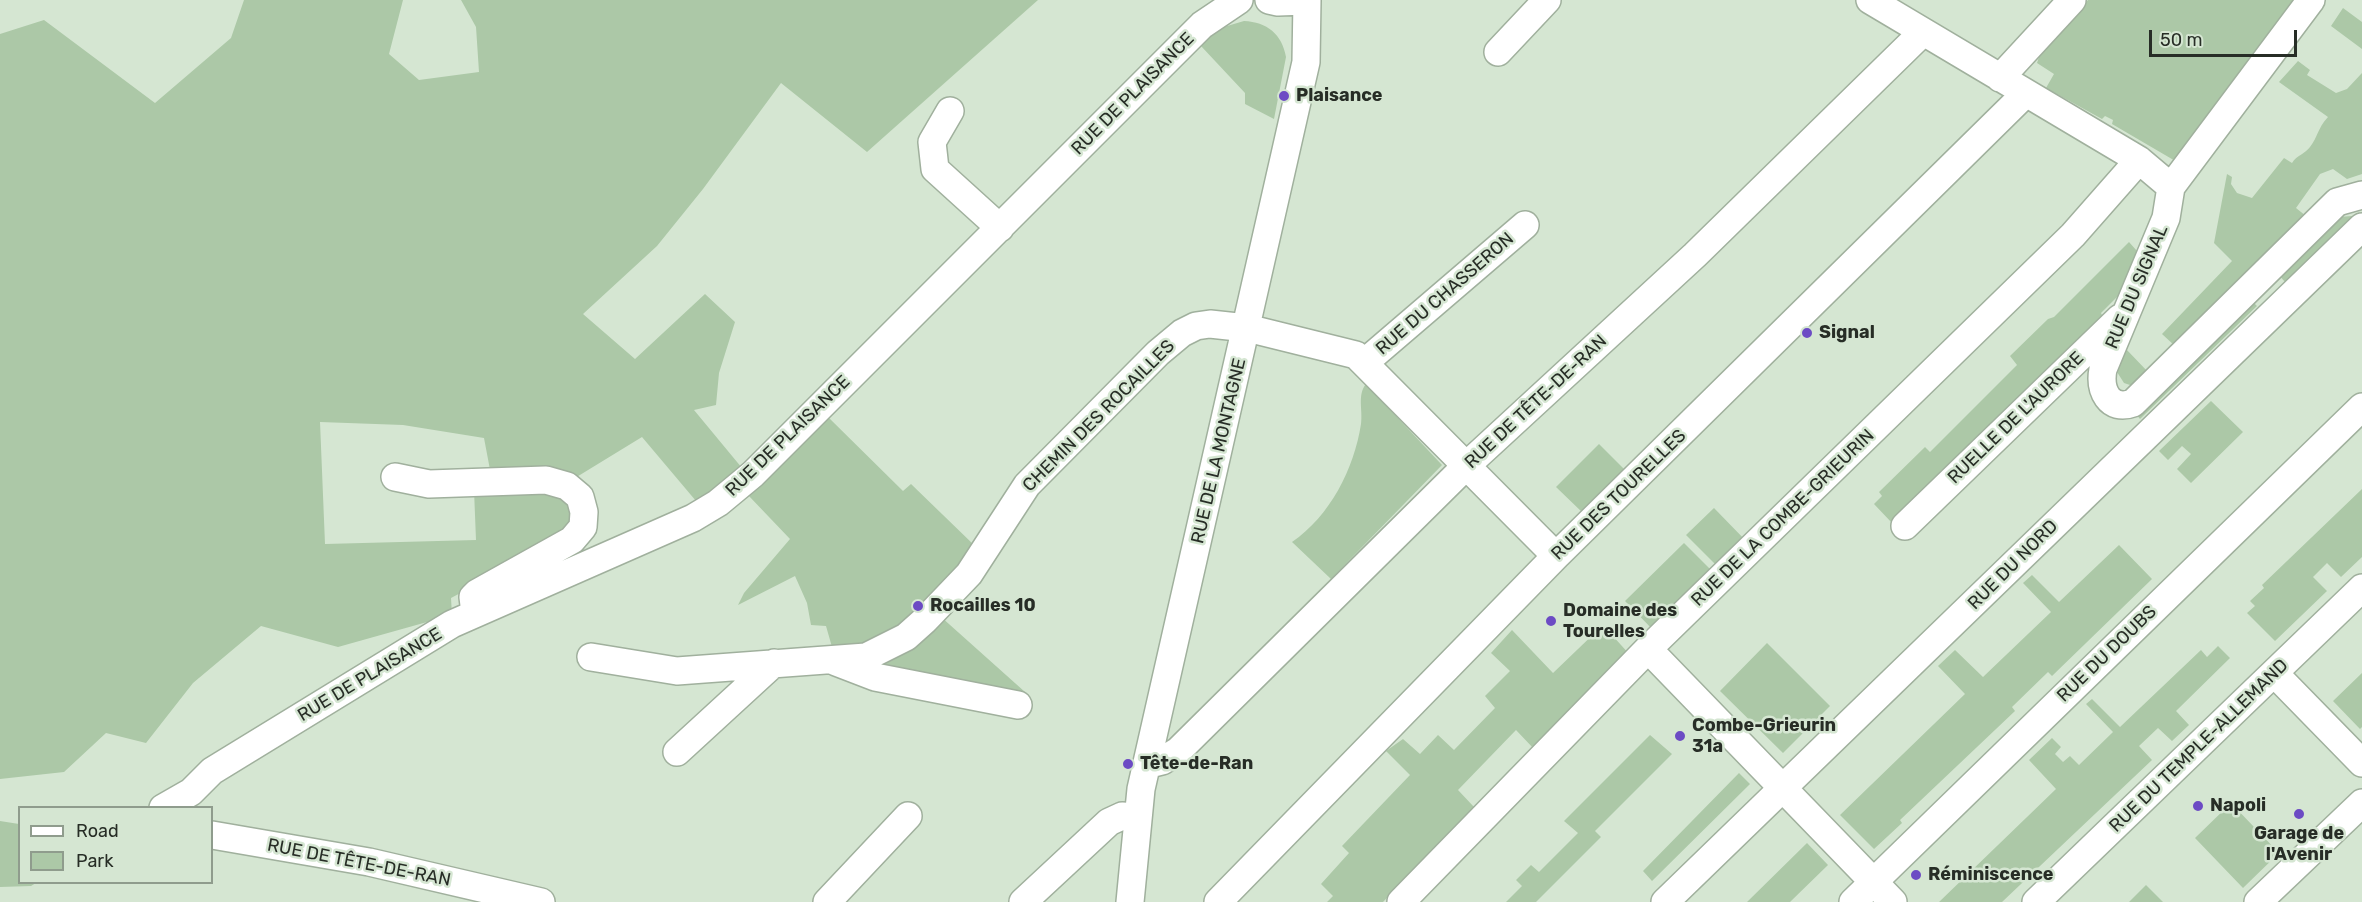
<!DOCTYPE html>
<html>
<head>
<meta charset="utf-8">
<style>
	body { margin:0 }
	#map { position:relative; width:2362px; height:902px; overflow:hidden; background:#d5e6d2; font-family:Rubik,sans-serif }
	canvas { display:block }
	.legend { position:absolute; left:18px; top:806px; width:195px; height:78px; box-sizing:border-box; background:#d5e6d2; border:2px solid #8f9c8d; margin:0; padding:8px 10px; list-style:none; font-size:18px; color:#272d26 }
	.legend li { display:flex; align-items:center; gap:12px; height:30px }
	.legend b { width:30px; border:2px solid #8f9c8d }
	.scale { position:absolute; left:2149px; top:30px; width:148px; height:27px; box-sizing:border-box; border:3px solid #272d26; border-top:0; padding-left:8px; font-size:18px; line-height:21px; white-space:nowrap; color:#272d26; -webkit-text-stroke:4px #d5e6d2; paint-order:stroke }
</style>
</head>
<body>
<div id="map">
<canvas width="2362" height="902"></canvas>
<ul class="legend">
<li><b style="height:8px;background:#fff"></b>Road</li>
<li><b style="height:16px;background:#acc8a7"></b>Park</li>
</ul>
<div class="scale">50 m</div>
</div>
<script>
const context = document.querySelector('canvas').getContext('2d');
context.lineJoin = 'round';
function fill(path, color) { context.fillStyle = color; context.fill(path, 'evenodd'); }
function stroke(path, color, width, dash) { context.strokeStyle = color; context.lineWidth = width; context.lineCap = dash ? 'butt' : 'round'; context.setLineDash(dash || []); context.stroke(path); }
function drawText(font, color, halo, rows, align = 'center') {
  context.font = font + ' Rubik,sans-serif'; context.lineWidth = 5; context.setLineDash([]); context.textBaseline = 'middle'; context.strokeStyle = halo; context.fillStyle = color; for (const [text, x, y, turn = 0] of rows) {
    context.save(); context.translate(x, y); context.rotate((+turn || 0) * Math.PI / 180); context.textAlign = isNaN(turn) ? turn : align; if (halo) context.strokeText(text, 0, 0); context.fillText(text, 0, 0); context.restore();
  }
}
const green = new Path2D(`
	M244,0h159l-14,54 30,26 60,-8 -3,-45 -15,-27h577l-171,152 -86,-69 -78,106 -46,57 -74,68 52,45 70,-65 30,28 -16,51 -3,32 -22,5 48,58 -24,21 -22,12 -54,-64 -67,41 -84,-3 -7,-37 -81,-13 -83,-3 5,122 151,-4 -2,-50 64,-5 33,12 4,25 -13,17 -111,59 1,17 -114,32 -77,-21 -68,57 -47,60 -40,-10 -42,39 -64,7v-745l44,-14 111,83 76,-65z
	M2088,0h214l-125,162 -65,-38 1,-4 -8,-4 -3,3 -56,-31 8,-14 -17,-11 2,-6z
	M2343,8l19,14v27l-31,-23z
	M1244,21c23,1 38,13 42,36l-12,62 -29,-15v-11l-44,-47 16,-17z
	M2298,61l12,9 -3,5 29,18 11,-4 15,-16v101l-15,5 -14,-10 -13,5 -24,34 15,12 -136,126 -13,-12 70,-73 -18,-18 13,-69 5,3 -1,7 6,9 15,5 32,-40 8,5c5,-8 13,-9 18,-16 8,-10 7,-18 18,-30l-49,-35z
	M2353,216l-68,66 -7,-8 59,-57z
	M2129,242l8,9 -11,37 -25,25 3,6 -212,204 -18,-19 8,-8 -3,-4 46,-45 5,5 87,-87 -7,-9 38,-37 6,-2z
	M2250,299l7,7 -117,113 -5,-6z
	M2126,349l23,24 -16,13 -9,-3 -7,-11z
	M1366,384l76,81 -111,114 -39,-37c38,-26 62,-73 69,-118 2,-14 -4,-29 5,-40z
	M2211,401l32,31 -52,51 -14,-14 14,-15 -9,-8 -14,14 -9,-9z
	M827,416l76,75 8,-7 63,61c-24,33 -68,89 -109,98 -10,3 -22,3 -33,4l-6,-21 -15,-1 -4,-22 -12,-27 -57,29 6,-12 46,-54 -42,-44z
	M1599,444l28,28 -43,42 -28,-27z
	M2362,489v68l-21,20 -14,-14 -14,14 14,14 -52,50 -28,-28 8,-7 -5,-5 14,-13 -2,-3z
	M1714,508l35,36 -27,27 -36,-36z
	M1684,543l30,30 -60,58 -29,-30z
	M2119,545l33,34 -100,97 -4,-4 -36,35 3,4 -115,109 2,3 -28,26 -34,-34 125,-121 -27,-28 17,-16 28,27 68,-65 -28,-29 9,-8 27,27z
	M940,616l85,76 -12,7 -147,-32z
	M1603,625l27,30 -96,94 -18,-19 -58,60 16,17 -91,95h-56l6,-6 -12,-12 28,-31 -7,-7 68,-71 -24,-24 17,-12 17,15 18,-19 16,15 41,-42 -10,-12 25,-25 -19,-18 21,-23 41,43z
	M1767,643l63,63 -47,47 -63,-62z
	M2218,646l12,12 -54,53 13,14 -17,16 -14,-13 -19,18 13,14 -150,142h-63l117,-113 -27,-29 23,-22 9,9 -6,7 8,8 7,-6 9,9 34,-33 -27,-28 6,-5 28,28 81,-77 6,7z
	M2362,673v54l-2,2 -27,-28z
	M1650,735l22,19 -77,77 6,6 -65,65h-30l16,-16 -6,-6 15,-15 8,7 39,-39 -14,-12z
	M1739,773l11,11 -98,97 -9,-10z
	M2231,803l48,50 -36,35 -48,-50z
	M0,821l19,3 1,58 16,1 -5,3 -31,1z
	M1807,843l21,22 -38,37h-43z
	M2146,885l17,17h-34z`);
const minor = new Path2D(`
	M1269,0l9,2 28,-1
	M1870,0l269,160 32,27
	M2311,0l-140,187 -5,31 -63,151c-4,21 6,43 30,34l204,-201 25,-7
	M1498,52l49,-52
	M2000,78l72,-78
	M950,111l-18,31 3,27 65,59
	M1364,363l161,-138
	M395,477l34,7 117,-4 21,6 13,11 4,15 -1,15 -11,13 -95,53 -4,4 2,16
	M1905,526l215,-208
	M1648,649l245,253
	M591,657l86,14 189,-14 40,-20 19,-17 44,-46 58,-89 131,-132 24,-20 14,-7 14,-2 37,4 109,27 200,201
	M836,662l39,15 143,28
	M2275,674l87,89
	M677,752l97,-89
	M1146,765l16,-4 16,-10 289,-286 228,-210 227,-222
	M163,808l28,-16 21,-21 240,-147 241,-106 25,-15 35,-29 449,-449 37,-25
	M212,835l157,27 172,40
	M827,902l81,-86
	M1023,902l86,-80 13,-6 16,1
	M1130,902l11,-113 165,-727 1,-62
	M1218,902l338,-346 470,-463
	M1401,902l247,-253 425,-414 66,-75
	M1665,902l697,-675
	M1853,902l509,-495
	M2036,902l326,-314
	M2258,902l104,-99`);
const markers = [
	[1284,96,6,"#6c4bc4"],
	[1807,333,6,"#6c4bc4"],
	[918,606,6,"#6c4bc4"],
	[1551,621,6,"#6c4bc4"],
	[1680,736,6,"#6c4bc4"],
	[1128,764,6,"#6c4bc4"],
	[2198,806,6,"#6c4bc4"],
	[2299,814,6,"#6c4bc4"],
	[1916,875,6,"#6c4bc4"]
];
const streetNames = [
	["RUE DE PLAISANCE",1133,94,-45],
	["RUE DU SIGNAL",2137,287,-67],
	["RUE DU CHASSERON",1445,294,-41],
	["RUE DE TÊTE-DE-RAN",1536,402,-43],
	["CHEMIN DES ROCAILLES",1099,416,-45],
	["RUELLE DE L'AURORE",2016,418,-44],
	["RUE DE PLAISANCE",788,436,-44],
	["RUE DE LA MONTAGNE",1219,451,-77],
	["RUE DES TOURELLES",1619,495,-44],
	["RUE DE LA COMBE-GRIEURIN",1783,518,-44],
	["RUE DU NORD",2013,565,-45],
	["RUE DU DOUBS",2107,654,-44],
	["RUE DE PLAISANCE",370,675,-31],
	["RUE DU TEMPLE-ALLEMAND",2199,746,-44],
	["RUE DE TÊTE-DE-RAN",359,863,11]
];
const poiNames = [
	["Plaisance",1296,96],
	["Signal",1819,333],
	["Rocailles 10",930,606],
	["Domaine des",1563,611],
	["Tourelles",1563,632],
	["Combe-Grieurin",1692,726],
	["31a",1692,747],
	["Tête-de-Ran",1140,764],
	["Napoli",2210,806],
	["Garage de",2299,834,"center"],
	["l'Avenir",2299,855,"center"],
	["Réminiscence",1928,875]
];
fill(green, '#acc8a7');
stroke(minor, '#a0b09d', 30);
stroke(minor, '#fff', 27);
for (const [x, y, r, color] of markers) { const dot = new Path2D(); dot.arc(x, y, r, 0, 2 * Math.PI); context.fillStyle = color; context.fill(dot); stroke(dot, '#d5e6d2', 2); }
drawText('18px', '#272d26', '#d5e6d2', streetNames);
drawText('bold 18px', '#272d26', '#d5e6d2', poiNames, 'left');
</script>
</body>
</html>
